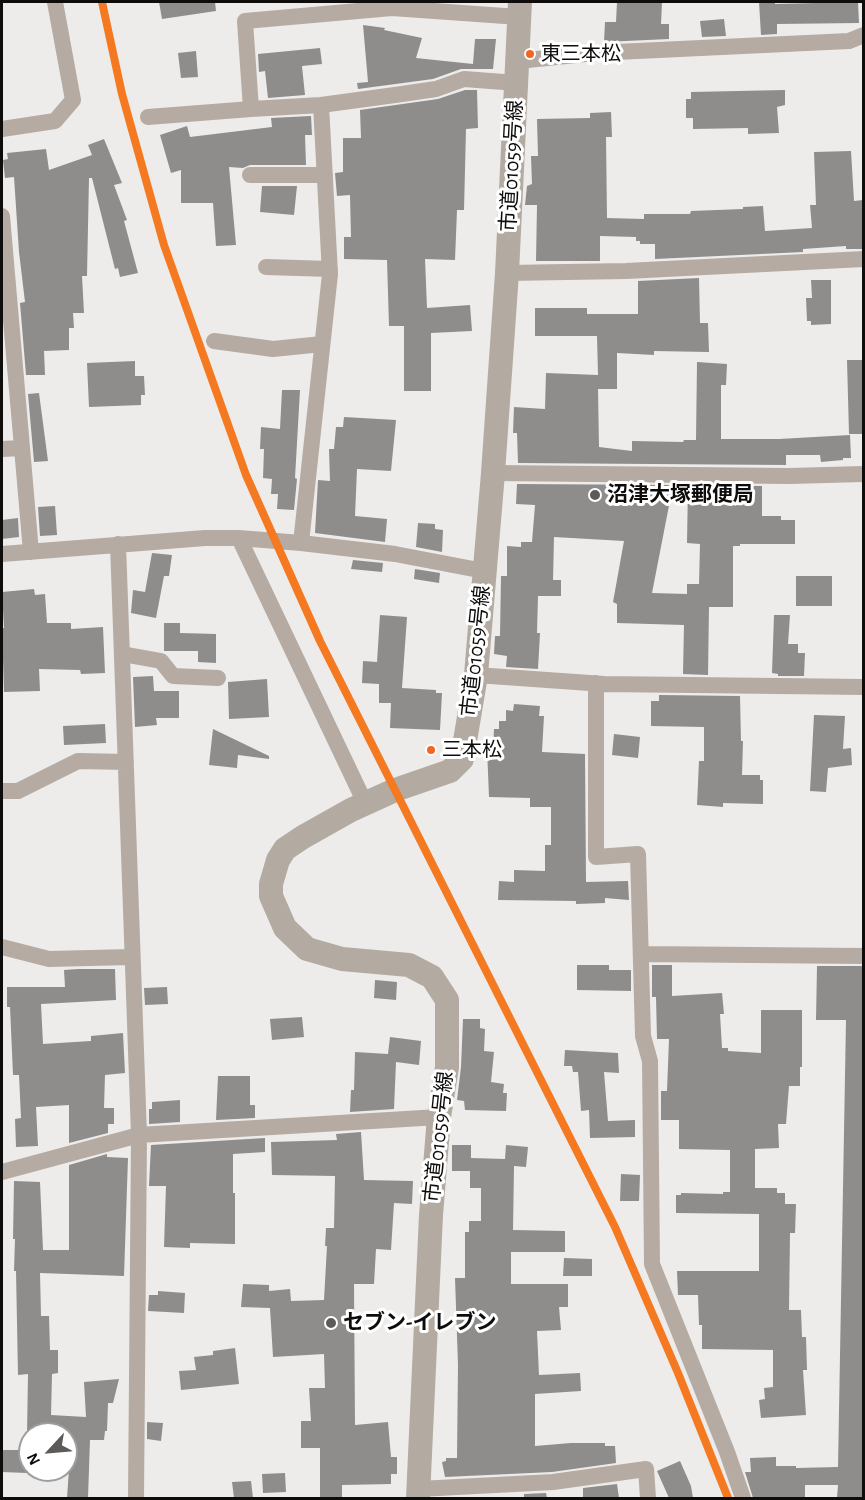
<!DOCTYPE html>
<html>
<head>
<meta charset="utf-8">
<style>
	body { margin:0 }
	#map { position:relative; width:865px; height:1500px; overflow:hidden; background:#edecea; font-family:"Alegreya Sans",sans-serif }
	canvas { display:block }
	.frame { position:absolute; inset:0; border:3px solid #0e0d0c; pointer-events:none }
	.north { position:absolute; left:18px; top:1422px; width:60px; height:60px; box-sizing:border-box; background:#fff; border:2px solid #9f9e9e; border-radius:50%; rotate:244deg; font-size:16px; font-weight:700; line-height:24px; text-align:center; color:#0e0d0c }
	.north::after { content:''; display:block; margin:auto; width:21px; height:27px; background:#5c5b5a; clip-path:polygon(50% 0,100% 100%,50% 72%,0 100%) }
</style>
</head>
<body>
<div id="map">
<canvas width="865" height="1500"></canvas>
<div class="frame"></div>
<div class="north">N</div>
</div>
<script>
const context = document.querySelector('canvas').getContext('2d');
context.lineJoin = 'round';
function fill(path, color) { context.fillStyle = color; context.fill(path, 'evenodd'); }
function stroke(path, color, width, dash) { context.strokeStyle = color; context.lineWidth = width; context.lineCap = dash ? 'butt' : 'round'; context.setLineDash(dash || []); context.stroke(path); }
function drawText(font, color, halo, rows, align = 'center') {
  context.font = font + ' "Alegreya Sans","Noto Sans JP",sans-serif'; context.lineWidth = 6; context.setLineDash([]); context.textBaseline = 'middle'; context.strokeStyle = halo; context.fillStyle = color; for (const [text, x, y, turn = 0] of rows) {
    context.save(); context.translate(x, y); context.rotate((+turn || 0) * Math.PI / 180); context.textAlign = isNaN(turn) ? turn : align; if (halo) context.strokeText(text, 0, 0); context.fillText(text, 0, 0); context.restore();
  }
}
const building = new Path2D(`
	M159,2h56l1,9 -54,8z
	M617,2h45l-1,22h8v15l-65,3 1,-20h11z
	M759,2h16v2l83,-2 1,21 -82,1v10l-16,1z
	M724,19l2,17 -24,1 -2,-16z
	M363,25l22,3 -1,2 38,8 -6,20 57,6 2,-25h21l-3,30h-32l-28,10 -75,10 -1,-6 11,-1z
	M320,48l2,16 -20,2 3,29 -37,3 -3,-27 -6,1 -1,-18z
	M196,51l2,26 -17,1 -3,-25z
	M465,90h12l1,38 -12,1 -2,81h-7l-2,50 -30,-1 2,49 43,-3 2,26 -41,2v58h-27v-65h-15l-2,-66 -43,-1v-22h7l-1,-42 -13,1 -2,-23 8,-1v-34h18l-1,-28 78,-11z
	M785,90v15l-8,2 2,26 -31,1v-6l-55,1v-11h-7v-19h5v-7z
	M611,112l1,25h-6l1,81 37,1v-5h46l1,-3 52,-2v-2l20,-1 2,25 47,-3 -2,-23h6l-2,-53 37,-1 3,50 9,-1 -1,49h-16v-3l-43,3v3l-148,7v-15h-15v-3h-4v-4l-36,-1v25h-64l1,-56h-12l2,-19 5,-2 -1,-28h7l-1,-37 53,-1v-5z
	M311,116l1,19h-7l1,30h-56l-7,3 -14,-1 7,78 -20,1 -3,-43h-32v-33l-10,3 -11,-38 27,-9 3,11 82,-10 -1,-9z
	M104,139l18,44 -8,2 13,35 -3,1 14,52 -18,4 -2,-9 -3,1 -23,-91h-3l-2,98h-5l2,37h-11l1,15h-5v22l-25,1 1,24h-19l-6,-72 5,-1 -6,-50 -5,-75 -9,1 -2,-18 5,-1 -1,-6 39,-4 3,21 43,-15 -4,-10z
	M262,186h35l-3,29 -34,-3z
	M699,278l1,45h8l1,29 -55,-1v4l-37,-2v36h-19l1,58 33,4v-10l51,1 1,-2h12l1,-78 30,2 -1,21h-5v54h58l71,-4 1,23h-8v2l-22,2 -1,-7h-34v10l-268,-2 -1,-30h-4l1,-26 31,2 1,-36 52,2 -1,-39h-62v-28h52v6h51v-33z
	M811,280h20v44l-20,1v-4h-4l-1,-23h6z
	M847,360h17v74h-15z
	M135,361v15h9l1,19h-4v10l-52,2 -2,-44z
	M282,390h18l-5,88 2,1 -3,31 -17,-1 1,-15h-7l1,-15 -9,-1 1,-29h-4l1,-22 19,2z
	M39,393l9,68 -14,1 -6,-68z
	M344,417l52,3 -5,51 -34,-2 -2,47 32,3 -2,23 -70,-9 3,-53 12,1 -1,-32h5l2,-22h7z
	M517,484l156,1 -21,108 35,1v-10h12l1,-40 -13,-1 1,-58 74,1v30h19v4h14v24h-55v2h-7v61h-24l-1,68 -25,-1 1,-49 -67,-2v-19l-4,-2 11,-61 -70,-4 -1,43h8v16h-23l-1,37h3l-2,36 -32,-2 1,-11 -13,-2 1,-18h5l1,-60h6v-30l14,1v-5h11l3,-37 -19,-1z
	M55,506l2,29 -17,1 -2,-29z
	M18,518l1,19 -17,2v-19z
	M418,523l17,1v5l8,1 -1,22 -26,-5z
	M152,553l20,2 -3,21h-5l-8,42 -25,-5 2,-23 12,2z
	M353,560l30,3 -1,9 -31,-3z
	M415,569l25,4 -1,10 -25,-4z
	M796,576h36v30h-36z
	M34,589l1,6 10,-1 2,29h24v6l32,-2 2,46 -24,1 -1,-4 -41,-1 1,22 -36,1 -2,-64h2l-2,-36z
	M380,615l27,2 -5,71 34,2v3h6l-2,37 -50,-2 1,-25h-12v-19l-17,-1 1,-22 14,1z
	M774,615h16l-2,29h10v9h7l-1,23h-26v-2l-6,-1z
	M164,623h16v10l36,1v29l-18,-1v-11h-34z
	M153,676l1,15h25v27h-23l1,7 -22,2 -2,-50z
	M267,679l2,38 -40,2 -1,-37z
	M659,695l81,1 1,45h2l-1,34h18v5h3v24l-40,-1v4l-26,-2 2,-44h5v-34l-53,-1v-25h8z
	M514,704l26,2 -1,10h5l-2,36 43,2 1,128 42,-1 1,19 -24,-2v5l-29,1v-3l-78,-1 1,-19 15,1v-12l31,1v-26h6v-38h-21v-9l-41,-1 -2,-49h6l1,-19h5v-8h7v-11l7,1z
	M814,715l31,1 -2,33 8,-1 1,17 -24,3 -2,24 -16,-1z
	M105,724l1,19 -42,2 -1,-19z
	M213,729l56,27v3l-31,-4 -1,13 -28,-3z
	M614,734l26,3 -2,21 -26,-3z
	M577,965h32v5h22v21l-54,-1z
	M652,965h20v31l50,-3 2,21h-4l2,34h6v3l33,2v-43h41v57h-2v19h-11l-3,38h-8l1,24 -24,1v39h22v5h8v11h11l-1,29h-5l-1,77h12l1,27h4l1,33h-4l3,45 -45,3 -2,-18 6,-1 -1,-11 9,-1v-37l-71,-1v-24h-3l-1,-30h-20l-1,-24h82v-57l-83,-1v-18h5v-2l42,1v-2h7v-42l-51,-1v-29h-18v-29h6l2,-52h-12l-1,-42h-4z
	M817,966h47v532h-27l1,-13h-33v13h-52l-8,-26h6l-1,-14 26,-1v9h20v2l42,-1 8,-447h-30z
	M78,969h37l1,31 -75,4 2,40 48,-3v-5l32,-3 2,40 -20,2 -1,33h10v16h-6v9l-39,10v-38l-33,2 2,39 -22,1 -1,-28 6,-1 -2,-43h-6l-3,-68h-3v-20h58l-1,-17z
	M375,980l22,2 -1,18 -22,-2z
	M167,987l1,17 -23,1 -1,-17z
	M302,1017l2,20 -32,3 -2,-21z
	M463,1019h17v9l5,1 -1,22 10,1 -3,30 13,2 -1,9h4l-1,18 -41,-1 -1,-9 -7,-1 4,-33z
	M390,1037l31,4 -2,24 -23,-3 -2,47 -44,3 1,-22h3l1,-38 33,2z
	M565,1050l53,3 1,20 -15,-1 4,49 27,-1v17l-45,1 -1,-28 -8,1 -3,-39h-5l-1,-6h-8z
	M218,1076h32v29h5v13l-39,2z
	M180,1100v22l-31,2v-15h3v-7z
	M361,1132l3,48 49,1 -1,23 -18,-1 -3,47 -15,-1 -2,35h-20l1,141 33,-3 3,35h6v17h-6v10l-49,1v13h-22v-50h-19v-27h10l-2,-33h16l-1,-34 -51,3 -3,-49 -29,-1 2,-23 26,1v6l21,-2 1,12 33,-1 3,-54h-2l1,-18h8l1,-52 -63,-1 -1,-33 66,-2 -1,-6z
	M265,1138v14l-32,2v39h2v51l-45,-1v5l-26,-1 2,-61h-17l2,-41z
	M452,1145h19v13l34,1 1,-14 22,2 -2,20 -12,-1 -1,64 52,1v21h-54v32h57v23h-9l2,23 -24,1 2,44 41,-2 1,18 -46,3v52l36,-3h34v3h10l1,17 -64,9 -107,5 -3,-15 4,-1v-3h11l1,-93 -3,-87h10v-46h4v-11h12v-33h-11v-17h-18z
	M107,1154v3l21,1 -4,118 -84,-3 1,43h8l1,34h8v23l-6,1 -1,41 35,2 -2,-35 35,-3 -6,24h-5l-1,28h-2l-1,9h-14l-2,58h-21l4,-59h-3v-5h-41l1,-60 -10,1 -2,-104h-2l1,-32h-2l1,-58 26,1 3,68h26v-85z
	M621,1174l19,1 -1,26h-19z
	M564,1258l28,1v17h-29z
	M158,1291l27,2 -1,20 -36,-2 1,-16h9z
	M235,1348l4,36 -58,6 -2,-19 17,-1 -2,-13 19,-2v-4z
	M147,1422l16,1 -2,18 -14,-2z
	M2,1450h26l-1,23 -25,-1z
	M680,1461l11,25 2,12h-24l-12,-27z
	M285,1473l1,19 -23,1 -1,-19z
	M251,1481l2,17h-19l-2,-16z
	M617,1484l2,14h-36v-10z
	M546,1493l1,5h-23v-4z`);
const street = new Path2D(`
	M518,61l77,-8 254,-12 15,-6
	M321,105l9,169 -29,269 94,11 89,17
	M251,109l70,-4 74,-10 41,-6 28,-10 53,4
	M148,117l103,-8 -6,-88 147,-13 127,9
	M2,129l53,-8 18,-21 -18,-98
	M250,175h75
	M2,216l29,336
	M266,267l64,2
	M507,273l119,-2 238,-12
	M214,341l59,8 49,-5
	M2,449l20,-1
	M493,473l296,3 75,-2
	M239,538l62,5
	M118,544l21,591 -3,363
	M2,554l203,-16h34l126,265
	M122,654l39,7 12,15 45,2
	M476,675l128,9 260,3
	M596,683v174l42,-3 5,182 7,25 2,203 75,188 16,46
	M2,791h16l60,-30 48,1
	M2,947l47,12 82,-2
	M641,954l223,2
	M2,1172l137,-37 300,-18
	M419,1489l134,-7 93,-13 2,29`);
const secondary = new Path2D(`
	M418,1498l13,-283 8,-98 8,-50v-67l-15,-23 -23,-12 -67,-6 -35,-10 -22,-21 -14,-32v-12l7,-24 7,-11 18,-12 48,-27 44,-20 55,-19 12,-12 14,-84 17,-202 14,-200 13,-271`);
const rail1 = new Path2D(`
	M102,2l20,92 42,151 82,230 74,166 295,586 63,146 50,125`);
const markers = [
	[530,54,5,"#f26522"],
	[595,495,6,"#5c5b5a"],
	[431,750,5,"#f26522"],
	[331,1323,6,"#5c5b5a"]
];
const busNames = [
	["東三本松",541,54],
	["三本松",442,750]
];
const streetNames = [
	["市道01059号線",512,166,-87],
	["市道01059号線",476,651,-84],
	["市道01059号線",439,1137,-84]
];
const poiNames = [
	["沼津大塚郵便局",607,495],
	["セブン-イレブン",343,1323]
];
fill(building, '#8e8d8c');
stroke(street, '#b5aba3', 16);
stroke(secondary, '#b3aba2', 24);
stroke(rail1, '#f47921', 8);
for (const [x, y, r, color] of markers) { const dot = new Path2D(); dot.arc(x, y, r, 0, 2 * Math.PI); context.fillStyle = color; context.fill(dot); stroke(dot, '#fff', 2); }
drawText('20px', '#0e0d0c', '#fff', busNames, 'left');
drawText('21px', '#0e0d0c', '#fff', streetNames);
drawText('bold 21px', '#0e0d0c', '#fff', poiNames, 'left');
</script>
</body>
</html>
